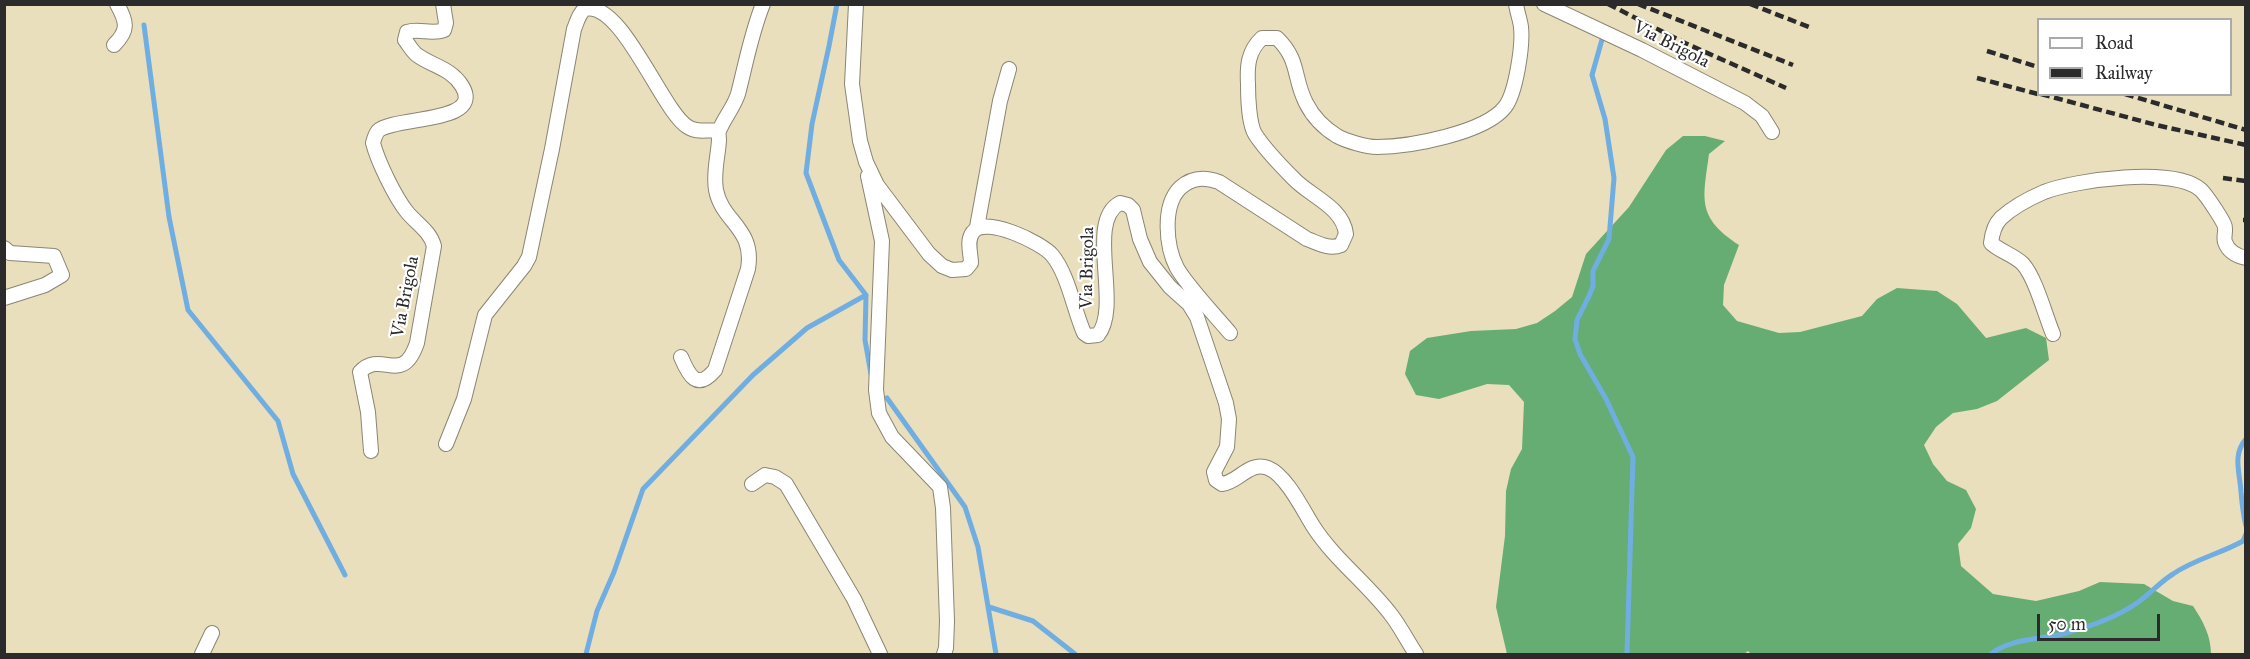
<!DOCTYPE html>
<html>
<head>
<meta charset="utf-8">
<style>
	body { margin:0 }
	#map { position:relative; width:2250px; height:659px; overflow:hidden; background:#e9dfbc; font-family:"IM FELL Great Primer",serif }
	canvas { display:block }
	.frame { position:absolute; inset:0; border:6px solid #2b2b2b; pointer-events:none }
	.legend { position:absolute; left:2037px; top:18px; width:195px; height:78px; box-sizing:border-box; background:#fff; border:2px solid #aaa; margin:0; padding:8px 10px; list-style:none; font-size:18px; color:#2b2b2b }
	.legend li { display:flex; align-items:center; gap:12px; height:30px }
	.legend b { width:30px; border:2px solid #aaa }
	.scale { position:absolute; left:2037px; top:614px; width:123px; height:27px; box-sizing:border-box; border:3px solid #2b2b2b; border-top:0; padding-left:8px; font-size:18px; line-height:21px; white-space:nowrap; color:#2b2b2b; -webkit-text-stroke:4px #fff; paint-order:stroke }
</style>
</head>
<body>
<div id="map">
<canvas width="2250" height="659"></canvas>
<div class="frame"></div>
<ul class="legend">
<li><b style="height:8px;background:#fff"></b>Road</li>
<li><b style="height:8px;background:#2b2b2b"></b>Railway</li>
</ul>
<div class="scale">50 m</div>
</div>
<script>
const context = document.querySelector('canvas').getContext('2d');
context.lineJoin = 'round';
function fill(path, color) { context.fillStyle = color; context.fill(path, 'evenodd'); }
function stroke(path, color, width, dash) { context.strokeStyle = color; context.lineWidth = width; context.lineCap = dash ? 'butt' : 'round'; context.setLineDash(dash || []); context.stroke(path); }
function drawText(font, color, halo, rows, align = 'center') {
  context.font = font + ' "IM FELL Great Primer",serif'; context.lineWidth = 4.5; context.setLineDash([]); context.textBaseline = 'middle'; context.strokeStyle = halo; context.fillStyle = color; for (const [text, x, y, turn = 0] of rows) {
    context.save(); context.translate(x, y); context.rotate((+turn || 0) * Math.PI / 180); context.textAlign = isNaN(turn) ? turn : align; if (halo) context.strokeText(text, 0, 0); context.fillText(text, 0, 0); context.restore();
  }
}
const forest = new Path2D(`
	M1683,136h22l20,5 -16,13c-6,45 -13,63 30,91l-15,40 -1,20 14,16 42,12 21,-1 62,-16 15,-17 20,-11 40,3 20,13 29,34 40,-10 20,10 3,22 -52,41 -20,8 -24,4 -17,14 -12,18 9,19 14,17 19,9 10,19 -5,19 -13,16 3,22 32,28 43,7 43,-10 21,-9 44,2 29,17 20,5c10,15 18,30 18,48h-460l-3,-3 -4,3h-237l-11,-47 9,-71 1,-45 5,-22 11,-20 2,-47 -15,-17 -22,-1 -48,15 -23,-4 -11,-21 5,-23 17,-13 44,-7 45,-2 21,-6 18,-12 17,-14 14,-43 43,-47 37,-57z`);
const stream = new Path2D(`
	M837,4l-8,42 -17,78 -6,49 33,87 27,35 -1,45 6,34
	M144,25l25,192 19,93 90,111 15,53 52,101
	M1603,36l-11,39 13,44 9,59 -5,61 -16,32v15l-4,10 -12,24 -2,19 5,15 26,45 27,58 -6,197
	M887,398l78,109 13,40 18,107
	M2246,439c-14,16 -6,34 -5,53 1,12 2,22 5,34
	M989,607l44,14 42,33
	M586,654l11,-43 17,-39 29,-83 110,-114 54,-47 59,-33
	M1991,654c19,-16 51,-14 75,-21 25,-7 49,-15 71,-30 13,-9 23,-21 36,-29 22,-15 47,-20 70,-33l3,-7`);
const minor = new Path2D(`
	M856,4l-4,80 8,57 6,21 11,23 52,69 13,12 10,4 14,-1 5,-6c0,-10 -5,-22 2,-31 12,-17 69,11 79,23 16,19 22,55 32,78l4,3 10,-1c24,-29 -13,-114 22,-132l8,2 5,5 7,29 10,23 20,25 19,17 8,13 29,86 3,16 -2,28 -13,25 2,8 6,4c17,-2 27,-23 46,-16 18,7 35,42 45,58 21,33 55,58 79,90 9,12 16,26 24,38
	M1544,4l98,46 103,53 17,13 10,16
	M114,45c15,-15 13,-23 3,-41
	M868,176l14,65 -6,149 3,23 13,24 48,50 3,21 4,113 -1,27 -2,6
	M977,227l23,-126 9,-32
	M4,248l6,5 44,3 8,19 -17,10 -41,13
	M1230,333c-15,-18 -42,-46 -53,-65 -11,-21 -15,-62 3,-80 12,-11 25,-11 39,-6l88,57c11,4 22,11 34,6l5,-11c-3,-27 -36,-38 -52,-55 -12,-12 -30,-31 -39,-45 -6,-10 -7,-38 -7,-50 -1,-18 0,-33 14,-46h15c23,22 16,40 29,65 7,14 18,25 31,33 9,5 29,11 40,11 32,0 108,-14 128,-40 11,-14 18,-62 16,-80 -1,-8 -4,-15 -5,-23
	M2053,334c-8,-19 -17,-55 -30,-70 -9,-9 -22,-12 -32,-21 1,-9 4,-19 10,-25 11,-10 29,-20 43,-26 31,-12 131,-26 157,-2 6,6 19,26 23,34 3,6 -1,12 1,18 3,9 12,14 21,16
	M681,357c8,19 16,34 34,13l33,-101c7,-41 -26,-47 -32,-79 -3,-17 2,-33 3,-50 0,-3 -1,-7 0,-9 5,-13 15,-24 19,-37 8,-31 13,-60 25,-90
	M446,444l18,-45 21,-84 39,-49 5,-9 23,-108 22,-120c3,-7 5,-16 11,-20 37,-9 77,103 103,118 9,6 21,3 31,3
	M371,451l-3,-39 -8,-40c22,-23 42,15 57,-29l17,-97c-4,-15 -17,-22 -27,-34 -12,-15 -29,-50 -34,-69 1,-4 2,-8 5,-12 16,-15 107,-7 84,-45 -11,-18 -30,-20 -45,-31 -5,-4 -8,-10 -12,-15l2,-8c13,-4 24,3 37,-2l2,-7 -3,-19
	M752,484l13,-9 10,2 11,7 68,115 26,55
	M202,654l10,-21`);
const rail = new Path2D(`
	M1608,4l77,39 101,45
	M1638,4l155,61
	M1750,4l59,23
	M1987,51l51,16
	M1977,78l61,16
	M2041,94l115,31 90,20
	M2125,94l121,36
	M2223,178l23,3
	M2243,220h3`);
const streetNames = [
	["Via Brigola",1671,45,27],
	["Via Brigola",1088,268,-89],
	["Via Brigola",406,297,-79]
];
fill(forest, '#66ad74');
stroke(stream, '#70aee2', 5);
stroke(minor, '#8a8574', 16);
stroke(minor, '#fff', 14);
stroke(rail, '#2b2b2b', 4.5, [9, 4.5]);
drawText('18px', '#2b2b2b', '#fff', streetNames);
</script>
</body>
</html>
